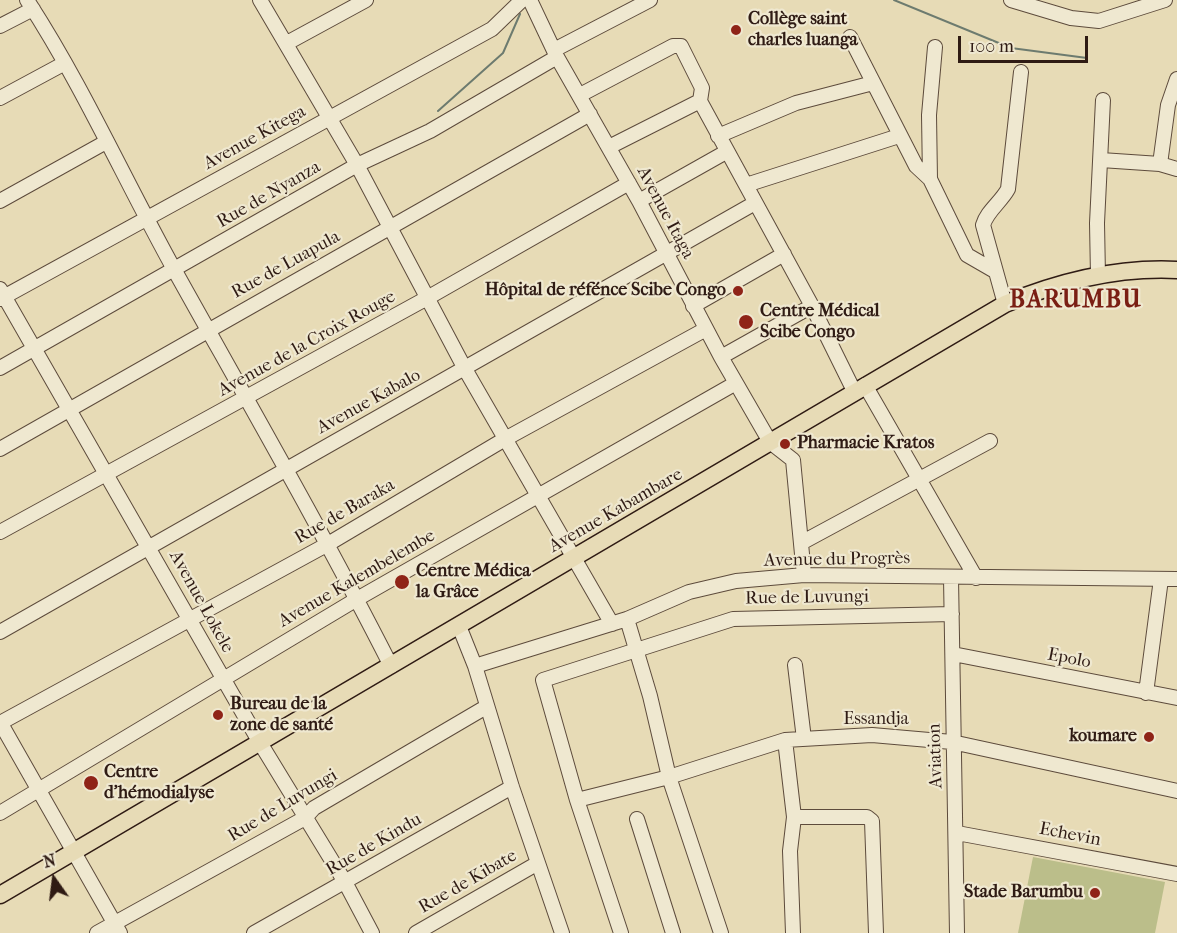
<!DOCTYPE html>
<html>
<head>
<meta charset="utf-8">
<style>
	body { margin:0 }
	#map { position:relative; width:1177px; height:933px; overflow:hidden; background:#e7dbb6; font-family:"IM FELL French Canon",serif }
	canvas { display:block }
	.north { position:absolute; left:24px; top:849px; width:60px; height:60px; -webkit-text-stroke:4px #efe8d0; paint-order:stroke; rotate:346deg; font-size:16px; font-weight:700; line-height:24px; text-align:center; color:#2f1b14 }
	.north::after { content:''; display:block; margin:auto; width:21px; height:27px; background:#2f1b14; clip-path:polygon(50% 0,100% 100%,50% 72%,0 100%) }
	.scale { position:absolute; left:958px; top:36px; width:130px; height:27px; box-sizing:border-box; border:3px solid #2f1b14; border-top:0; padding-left:8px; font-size:18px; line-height:21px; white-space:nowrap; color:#2f1b14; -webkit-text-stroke:4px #efe8d0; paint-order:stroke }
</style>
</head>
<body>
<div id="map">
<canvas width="1177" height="933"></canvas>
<div class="north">N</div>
<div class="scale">100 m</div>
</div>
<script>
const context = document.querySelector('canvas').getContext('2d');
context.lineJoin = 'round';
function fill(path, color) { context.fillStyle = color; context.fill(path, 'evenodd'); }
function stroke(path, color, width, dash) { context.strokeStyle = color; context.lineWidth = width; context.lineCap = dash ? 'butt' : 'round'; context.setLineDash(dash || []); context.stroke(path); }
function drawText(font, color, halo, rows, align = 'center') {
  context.font = font + ' "IM FELL French Canon",serif'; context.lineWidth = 4.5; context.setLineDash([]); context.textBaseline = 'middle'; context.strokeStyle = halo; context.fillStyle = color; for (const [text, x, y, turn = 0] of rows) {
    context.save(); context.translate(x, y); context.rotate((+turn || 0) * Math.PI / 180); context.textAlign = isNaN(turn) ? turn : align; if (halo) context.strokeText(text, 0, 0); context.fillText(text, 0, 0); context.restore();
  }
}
const green = new Path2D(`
	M1033,857l132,25 -10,51h-137z`);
const stream = new Path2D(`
	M894,0l117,48 76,10
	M438,111l65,-58 17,-39`);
const minor = new Path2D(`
	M27,0c56,86 98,181 148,271 73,131 148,261 216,395
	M260,0l97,165 108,204 147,255
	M530,0l27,57 82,144 82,156 49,85 23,18 11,115
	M1011,0l60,18 28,3 66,-21
	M0,26l33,-17
	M850,37l66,129 14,13
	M287,43l79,-43
	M935,47l-6,68 1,64 37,76 26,15
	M554,50l96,-50
	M580,95l93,-49h8l21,42 -2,13 112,205 42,85
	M0,98l65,-35
	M718,136l78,-33 77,-20
	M609,147l91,-46
	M1101,160l59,4 17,5
	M1160,164l8,-59 9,-26
	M746,185l153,-49
	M0,201l106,-59
	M639,201l87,-49
	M1098,276l-1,-53 6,-123
	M0,289l259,452 86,141 27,51
	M0,299l492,-270 30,-29
	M1005,304l-22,-79c4,-14 18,-23 25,-36l13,-117
	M693,306l91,-52
	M721,357l91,-51
	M0,368l357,-203 73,-34 127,-74
	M865,385l111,193
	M0,449l590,-335
	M0,532l429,-235 200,-114
	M801,543l189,-102
	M951,578l6,355
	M627,619l23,77 19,81 52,156
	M459,626l16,40 37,121 50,146
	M0,632l755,-429
	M953,654l224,44
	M795,665l9,74
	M475,666l152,-47 62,-27 47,-11 68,-6 373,4
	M1146,693l15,-114
	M0,722l120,211
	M0,723l328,-179 177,-105 201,-110
	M785,740l9,77 -4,34 3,82
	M577,800l92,-23 116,-37 87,-5 80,7 225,49
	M0,813l357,-214 379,-216
	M794,817h73l5,4 4,112
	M637,819l36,114
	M957,833l220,41
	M97,933l208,-115 9,-10 172,-101
	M254,933l258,-146
	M416,933l122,-70
	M621,933l-44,-133 -34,-120 190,-61 219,-5`);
const major = new Path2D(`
	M0,895l1005,-591c53,-22 113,-37 172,-34`);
const markers = [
	[736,30,6,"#8f2418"],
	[738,291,6,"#8f2418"],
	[746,322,8,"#8f2418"],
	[785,444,6,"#8f2418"],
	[402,582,8,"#8f2418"],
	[218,715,6,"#8f2418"],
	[1149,737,6,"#8f2418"],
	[91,783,8,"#8f2418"],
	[1095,893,6,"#8f2418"]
];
const poiNames = [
	["Collège saint",748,20],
	["charles luanga",748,41],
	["Hôpital de réfénce Scibe Congo",726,291,"right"],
	["Centre Médical",760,312],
	["Scibe Congo",760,333],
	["Pharmacie Kratos",797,444],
	["Centre Médica",416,572],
	["la Grâce",416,593],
	["Bureau de la",230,705],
	["zone de santé",230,726],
	["koumare",1137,737,"right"],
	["Centre",104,773],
	["d'hémodialyse",104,794],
	["Stade Barumbu",1083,893,"right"]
];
const streetNames = [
	["Avenue Kitega",255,138,-29],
	["Rue de Nyanza",269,195,-30],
	["Avenue Itaga",665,213,62],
	["Rue de Luapula",286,265,-29],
	["Avenue de la Croix Rouge",307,344,-29],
	["Avenue Kabalo",369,402,-29],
	["Avenue Kabambare",616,511,-30],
	["Rue de Baraka",345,512,-30],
	["Avenue du Progrès",837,560,-1],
	["Avenue Kalembelembe",357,579,-30],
	["Rue de Luvungi",807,598,-1],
	["Avenue Lokele",201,602,61],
	["Epolo",1069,659,11],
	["Essandja",876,720],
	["Aviation",936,756,-92],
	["Rue de Luvungi",283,806,-31],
	["Echevin",1070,835,11],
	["Rue de Kindu",374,845,-30],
	["Rue de Kibate",468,882,-30]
];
const districtNames = [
	["BARUMBU",1076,301]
];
fill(green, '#bbbe8a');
stroke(stream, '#6d7b6f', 2);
stroke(minor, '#5d4b3c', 16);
stroke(major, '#2f1b14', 19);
stroke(minor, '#efe8d0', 14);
stroke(major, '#e7dbb6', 16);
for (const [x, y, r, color] of markers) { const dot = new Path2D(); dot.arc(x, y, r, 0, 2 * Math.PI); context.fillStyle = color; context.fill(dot); stroke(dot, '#efe8d0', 2); }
drawText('bold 18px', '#2f1b14', '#efe8d0', poiNames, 'left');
drawText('18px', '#2f1b14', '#efe8d0', streetNames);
context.letterSpacing = '1.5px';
drawText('bold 24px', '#7a1f14', '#efe8d0', districtNames);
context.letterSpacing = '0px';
</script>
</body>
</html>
